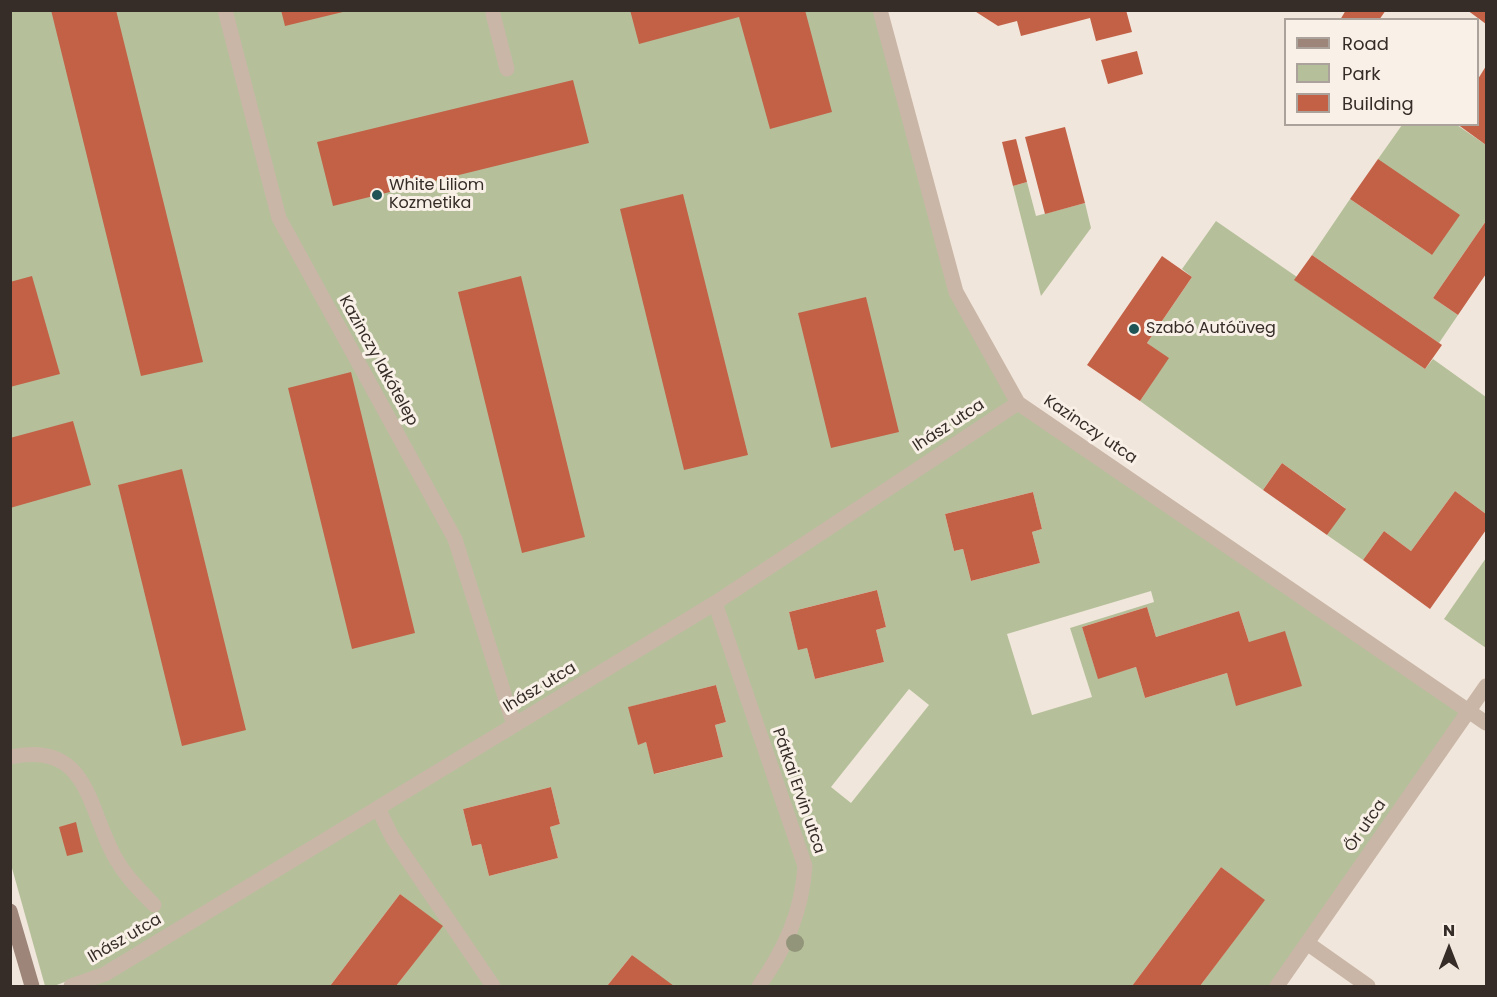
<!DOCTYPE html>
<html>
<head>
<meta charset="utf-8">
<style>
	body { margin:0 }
	#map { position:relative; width:1497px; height:997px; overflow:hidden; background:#f1e6db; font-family:Poppins,sans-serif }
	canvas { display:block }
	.frame { position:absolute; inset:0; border:12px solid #362c28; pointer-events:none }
	.legend { position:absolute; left:1284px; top:18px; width:195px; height:108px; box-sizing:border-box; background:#f9f0e7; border:2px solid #aba29b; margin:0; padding:8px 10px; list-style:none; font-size:18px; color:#362c28 }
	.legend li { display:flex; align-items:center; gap:12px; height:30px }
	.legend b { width:30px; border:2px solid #aba29b }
	.north { position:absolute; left:1419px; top:919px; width:60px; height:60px; -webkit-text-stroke:4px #f9f0e7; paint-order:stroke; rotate:0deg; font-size:16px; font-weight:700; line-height:24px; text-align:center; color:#362c28 }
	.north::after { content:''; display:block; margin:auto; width:21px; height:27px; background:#362c28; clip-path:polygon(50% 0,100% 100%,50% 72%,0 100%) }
</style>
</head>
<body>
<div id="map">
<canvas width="1497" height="997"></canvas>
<div class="frame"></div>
<ul class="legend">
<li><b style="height:8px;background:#9d8579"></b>Road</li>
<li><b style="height:16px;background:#b5c09b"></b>Park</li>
<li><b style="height:16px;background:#c36147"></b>Building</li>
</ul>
<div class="north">N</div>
</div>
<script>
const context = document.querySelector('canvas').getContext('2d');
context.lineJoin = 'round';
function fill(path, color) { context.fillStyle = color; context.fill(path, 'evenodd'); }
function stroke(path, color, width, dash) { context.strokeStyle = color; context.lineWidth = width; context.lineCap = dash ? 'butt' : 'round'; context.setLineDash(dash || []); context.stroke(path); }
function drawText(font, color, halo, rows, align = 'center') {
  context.font = font + ' Poppins,sans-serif'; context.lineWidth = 6; context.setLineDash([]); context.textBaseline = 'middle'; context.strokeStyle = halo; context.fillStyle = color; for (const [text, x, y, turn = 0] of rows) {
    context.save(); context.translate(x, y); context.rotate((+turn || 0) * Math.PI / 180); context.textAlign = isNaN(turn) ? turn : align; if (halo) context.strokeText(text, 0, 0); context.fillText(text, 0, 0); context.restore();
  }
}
const green = new Path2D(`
	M10,11h864l77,283 60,107 -298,196 -610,371 -49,18h-9l-35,-125z
	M1402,125h55l29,20v76l-53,77 25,17 -19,28 -127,-88 38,-56 82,56 -54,-96z
	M1027,182l9,34 49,-13 6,25 -50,68 -28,-110z
	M1216,221l81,56 -2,3 130,89 8,-10 53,38v117l-31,-23 -44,60 -27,-20 -21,29 -36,-25 18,-27 -63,-45 -19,27 -123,-89 28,-43 -21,-15 45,-66 -10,-8z
	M1018,408l446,304 -188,274h-76l64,-86 -43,-33 -89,119h-461l-39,-31 -25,31h-211l46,-60 -42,-32 -70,92h-245zM1033,492l9,37 -10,3 8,31 -69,18 -8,-32 -9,2 -9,-37zM877,590l9,37 -10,3 8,32 -69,17 -8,-31 -9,1 -9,-37zM1151,591l3,11 -84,26 22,69 -60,18 -25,-81zM1147,607l9,30 83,-26 10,31 -12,63 -10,-32 -82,25 -9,-31 -38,11 -16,-51zM716,685l10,37 -11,3 8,32 -68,17 -9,-32 -8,2 -9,-37zM909,689l20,16 -78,98 -20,-16zM551,787l9,37 -10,3 8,31 -69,18 -8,-32 -9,2 -9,-37z
	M1486,558v90l-42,-29z`);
const building = new Path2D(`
	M51,10h65l87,352 -62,14z
	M281,10h66v1l-62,15z
	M630,10h175l27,102 -62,17 -31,-112 -100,27z
	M973,10h153l6,22 -36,9 -6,-23 -69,18 -4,-15 -19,5z
	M1346,10h40l-7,10h-39z
	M1467,10h19v14z
	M1137,51l6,23 -35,10 -7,-24z
	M1486,66v79l-29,-21h21v-45z
	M573,80l16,63 -256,63 -16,-64z
	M1065,127l20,76 -40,11 -20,-77z
	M1016,139l11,43 -14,4 -11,-44z
	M1378,159l82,56 -28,40 -82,-56z
	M683,194l65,261 -64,15 -64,-261z
	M1486,221v53l-28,41 -25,-17z
	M1312,255l130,90 -17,24 -131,-89z
	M1162,256l30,21 -45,66 22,15 -29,43 -53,-36z
	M32,276l28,98 -50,13v-105z
	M521,276l64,261 -63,16 -64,-261z
	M866,297l33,135 -68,16 -33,-135z
	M351,372l64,261 -63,16 -64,-261z
	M73,421l18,64 -81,23v-70z
	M1282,463l64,46 -19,26 -64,-45z
	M182,469l64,261 -64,16 -64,-261z
	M1455,491l31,23v16l-56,79 -67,-49 21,-29 27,20z
	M1033,492l9,37 -10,3 8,31 -69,18 -8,-32 -9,2 -9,-37z
	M877,590l9,37 -10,3 8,32 -69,17 -8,-31 -9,2 -9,-38z
	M1147,607l9,30 83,-26 10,31 36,-11 17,55 -66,20 -9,-33 -82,25 -9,-31 -38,12 -16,-52z
	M716,685l10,37 -11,3 8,32 -69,17 -8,-32 -8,3 -10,-38z
	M551,787l9,37 -10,3 8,31 -69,18 -8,-32 -9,2 -9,-37z
	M76,822l7,30 -16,4 -8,-29z
	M1221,867l44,33 -65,86h-68z
	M400,894l43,32 -47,60h-66z
	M632,955l42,31h-67z`);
const lane = new Path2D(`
	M493,14l14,55
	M10,757c80,-17 77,52 106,102 10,18 24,31 38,46
	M378,808l14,29 101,149
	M1307,943l61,43`);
const street = new Path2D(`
	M225,10l54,208 176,321 59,186
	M880,10l76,282 62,111 468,320
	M715,603l90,263c-3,46 -20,83 -46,120
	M71,986l34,-12 610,-371 303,-200
	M1277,986l209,-300`);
const secondary = new Path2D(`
	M10,911l22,75`);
const trees = [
	[795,943]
];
const markers = [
	[377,195,6,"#1e5456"],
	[1134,329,6,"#1e5456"]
];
const poiNames = [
	["White Liliom",389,186],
	["Kozmetika",389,204],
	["Szabó Autóüveg",1146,329]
];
const streetNames = [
	["Kazinczy lakótelep",378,361,61],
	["Ihász utca",949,426,-33],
	["Kazinczy utca",1090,430,34],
	["Ihász utca",540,688,-31],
	["Pátkai Ervin utca",798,791,71],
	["Őr utca",1366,826,-55],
	["Ihász utca",125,939,-30]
];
fill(green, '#b5c09b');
fill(building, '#c36147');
stroke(lane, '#c9b6a7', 15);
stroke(street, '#c9b6a7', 15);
stroke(secondary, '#9d8579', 15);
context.fillStyle = '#93957b';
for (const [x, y] of trees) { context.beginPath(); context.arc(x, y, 9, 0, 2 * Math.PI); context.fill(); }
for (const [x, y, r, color] of markers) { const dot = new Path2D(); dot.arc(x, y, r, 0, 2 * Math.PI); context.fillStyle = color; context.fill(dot); stroke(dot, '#f9f0e7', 2); }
drawText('16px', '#362c28', '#f9f0e7', poiNames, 'left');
drawText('16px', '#362c28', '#f9f0e7', streetNames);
</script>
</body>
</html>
